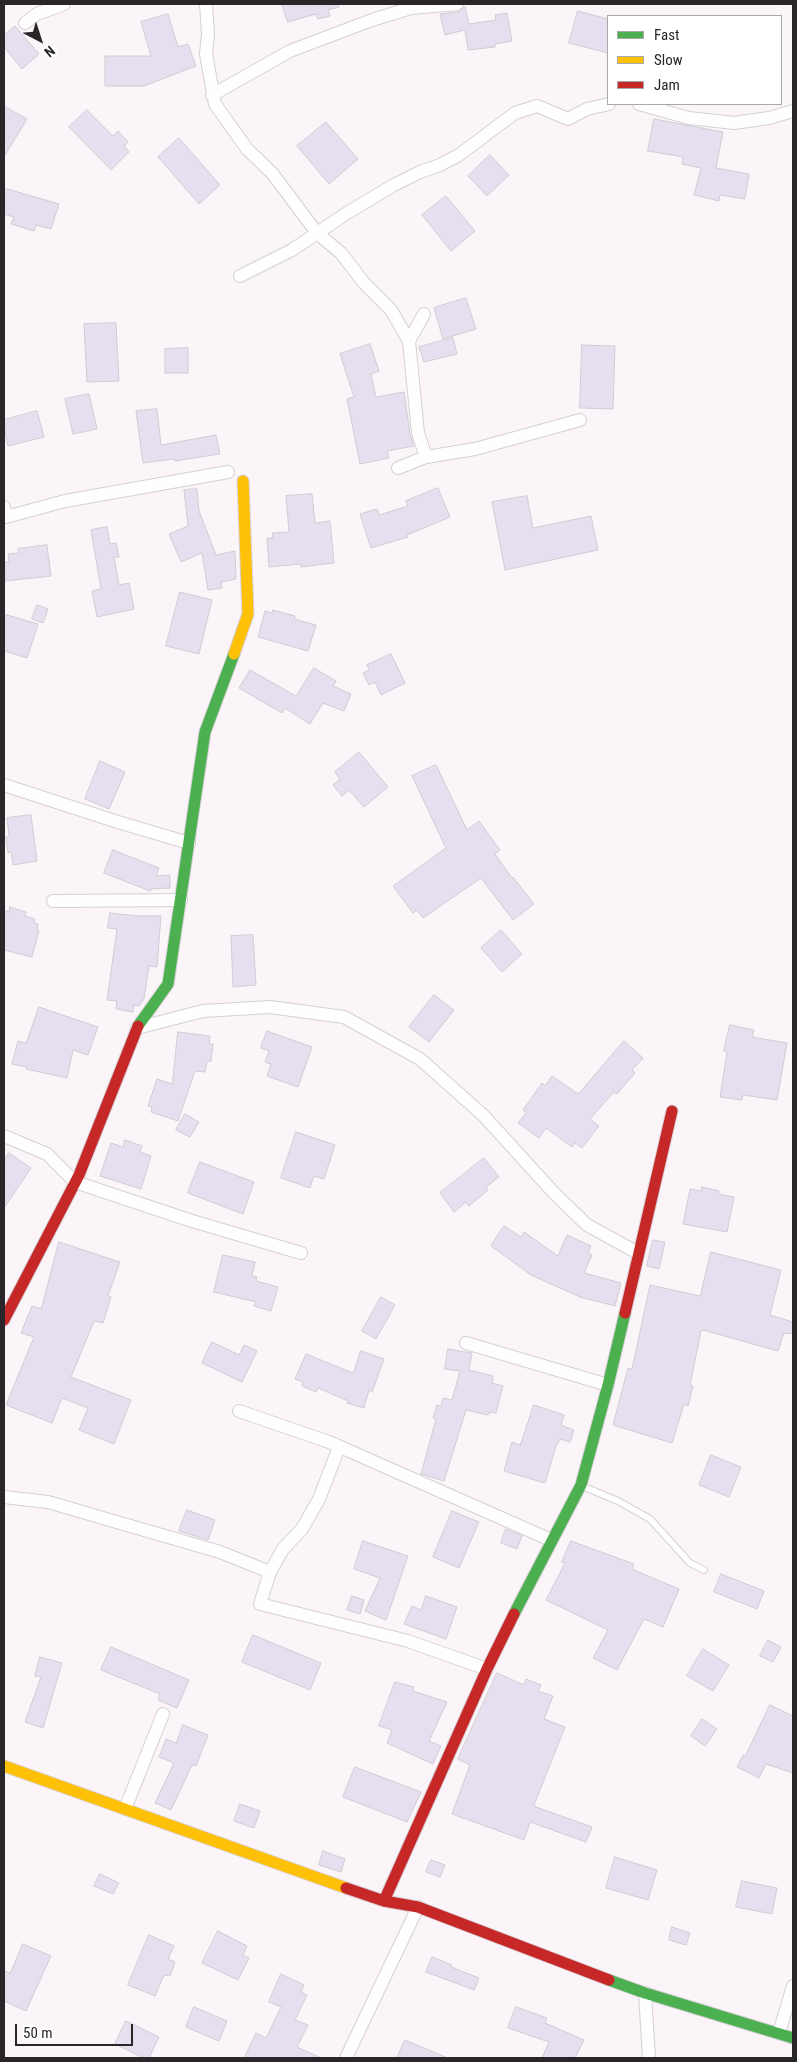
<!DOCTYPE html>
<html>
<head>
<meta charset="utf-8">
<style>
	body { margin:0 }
	#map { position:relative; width:797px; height:2062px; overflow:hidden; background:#fbf5fa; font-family:"Roboto Condensed",sans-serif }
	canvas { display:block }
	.frame { position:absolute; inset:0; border:5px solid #2a2529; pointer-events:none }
	.legend { position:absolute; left:607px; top:15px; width:175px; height:90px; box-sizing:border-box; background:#fff; border:1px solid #aaa8a9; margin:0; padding:6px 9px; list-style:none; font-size:15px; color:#2a2529 }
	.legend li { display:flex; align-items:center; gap:10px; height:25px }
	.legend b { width:25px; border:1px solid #aaa8a9 }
	.north { position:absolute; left:15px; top:15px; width:50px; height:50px; -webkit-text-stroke:4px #fff; paint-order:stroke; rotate:140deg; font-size:14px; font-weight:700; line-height:20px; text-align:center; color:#2a2529 }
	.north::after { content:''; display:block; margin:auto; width:18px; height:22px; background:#2a2529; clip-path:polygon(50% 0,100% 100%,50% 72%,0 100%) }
	.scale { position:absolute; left:15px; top:2024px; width:118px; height:22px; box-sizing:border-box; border:2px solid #2a2529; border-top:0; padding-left:6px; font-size:15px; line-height:18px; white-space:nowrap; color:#2a2529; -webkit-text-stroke:4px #fff; paint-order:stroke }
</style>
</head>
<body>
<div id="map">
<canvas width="797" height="2062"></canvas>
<div class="frame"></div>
<ul class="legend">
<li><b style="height:6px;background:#4caf50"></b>Fast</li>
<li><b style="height:6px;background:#ffc107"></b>Slow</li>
<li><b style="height:6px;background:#c62828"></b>Jam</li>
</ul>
<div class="north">N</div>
<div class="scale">50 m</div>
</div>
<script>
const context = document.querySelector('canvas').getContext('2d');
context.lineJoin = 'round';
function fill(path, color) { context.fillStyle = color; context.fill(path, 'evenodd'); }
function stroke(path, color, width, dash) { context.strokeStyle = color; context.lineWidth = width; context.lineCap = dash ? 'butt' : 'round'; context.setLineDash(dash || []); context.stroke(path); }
const building = new Path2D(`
	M282,4h56l1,3 -11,3 2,6 -12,3 -2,-5 -28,8z
	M465,7l4,17 27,-4 -1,-5 12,-2 5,28 -17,3v3l-27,3 -3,-20 -20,5 -5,-21 18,-2z
	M578,11l30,8v34l-39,-10z
	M168,14l10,33 10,-3 8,22 -52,20h-39v-30h46l-10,-34z
	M15,26l24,28 -17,15 -18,-22v-11z
	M4,106l23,13 -23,38z
	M87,110l26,26 5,-5 10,11 -4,4 5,6 -18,18 -42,-43z
	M654,119l69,13 -7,36 33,6 -4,25 -25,-4 -1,6 -25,-6 7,-27 -19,-4 1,-7 -35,-6z
	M326,122l32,37 -29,25 -32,-38z
	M179,138l41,47 -21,19 -41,-47z
	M490,155l19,20 -22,21 -19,-20z
	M4,188l55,16 -8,25 -15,-4 -2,6 -23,-7 3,-7 -10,-3z
	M446,196l29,35 -24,20 -29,-36z
	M466,298l10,31 -33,10 -9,-31z
	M116,323l3,58 -32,1 -3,-58z
	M453,338l4,16 -33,8 -5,-15z
	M370,344l9,27 -8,3 5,23 28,-5 6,42 4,12 -27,5 2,7 -29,6 -13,-65 7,-2 -14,-43z
	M582,345l33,1 -2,63 -33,-1z
	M188,348v25h-23v-24z
	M89,394l8,35 -24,5 -8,-35z
	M157,409l4,36 55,-10 4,19 -45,7 -1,-2 -31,4 -7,-52z
	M37,411l7,26 -36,9 -4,-18v-8z
	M438,488l12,29 -43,18 1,2 -37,11 -11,-34 17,-5 2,6 29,-9 -2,-5z
	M197,489l2,22 17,44 19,-4 1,28 -15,3 1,6 -14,2 -6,-37 -21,9 -12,-28 19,-8 -4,-36z
	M312,494l3,29 15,-2 4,42 -33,4v-3l-32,3 -2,-29h6l-1,-5 17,-1 -3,-36z
	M527,496l6,32 58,-12 7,34 -93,20 -13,-68z
	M107,527l3,17 6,-1 3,14h-5l5,28 10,-2 5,26 -37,8 -5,-26 9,-2 -10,-59z
	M47,545l4,31 -46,5 -1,-19h5l-1,-8 11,-1 -1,-4z
	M180,592l32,8 -13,54 -33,-8z
	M37,605l11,4 -5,14 -11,-4z
	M273,610l22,6 -1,3 22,6 -8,26 -50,-14 7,-26 7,2z
	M4,614l34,10 -11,34 -23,-7z
	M391,654l14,29 -24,12 -6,-13 -6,3 -6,-12 6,-3 -2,-5z
	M314,668l22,13 -3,5 18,8 -7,17 -21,-8 -13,21 -25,-16 -3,5 -43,-25 11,-18 46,26z
	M359,752l29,35 -24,20 -15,-17 -7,6 -9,-11 7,-6 -5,-7z
	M100,761l25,11 -16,37 -24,-10z
	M436,765l31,65 12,-9 21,29 -5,4 17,24 1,-1 21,27 -21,16 -32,-42 -58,40 -6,-8 -4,3 -20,-27 53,-38 -34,-72z
	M31,815l6,46 -24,4 -2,-13 -3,1 -2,-16 3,-1 -2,-18z
	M113,850l46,18 -3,8 14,-1v13l-19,1 -1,2 -46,-18z
	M10,907l16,5 -1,4 10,3 -1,4 4,1 -1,6 2,1 -7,26 -28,-7v-40l5,2z
	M110,913l28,3h23l-4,51 -8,-1 -5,33 -5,7 -5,-1 -1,7 -17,-3 1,-8 -10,-1 10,-71 -9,-1z
	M501,930l21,24 -20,18 -21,-24z
	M253,935l3,50 -23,2 -2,-51z
	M434,995l20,15 -25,32 -20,-15z
	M39,1007l59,20 -10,28 -15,-5 -6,28 -41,-9 1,-2 -15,-3 6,-23 8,2z
	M730,1025l24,5 -2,7 35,6 -10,57 -34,-5 -1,5 -22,-3 7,-45 -3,-1z
	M267,1031l45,16 -14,40 -31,-11 4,-12 -6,-2 4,-11 -8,-3z
	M178,1032l32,4 -1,8h4l-2,17h-4l-2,11 -10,-1 -17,50 -27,-9 1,-5 -4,-1 9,-27 15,5z
	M624,1041l19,17 -11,12 3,3 -18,21 -3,-2 -24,27 9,7 -17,22 -7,-5 -3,4 -26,-19 -7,10 -21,-15 8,-10 -3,-3 19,-27 3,3 7,-10 26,18z
	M185,1114l14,8 -9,15 -14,-7z
	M296,1132l39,13 -11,34 -10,-3 -4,12 -29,-10z
	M125,1140l17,6 -2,6 11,4 -10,33 -41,-13 11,-33 12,4z
	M9,1153l22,15 -27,40v-47z
	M484,1158l15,19 -13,10 2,3 -19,16 -3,-4 -12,10 -14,-19z
	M200,1162l54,20 -11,32 -55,-21z
	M702,1187l17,4 -1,3 16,3 -7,35 -44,-8 7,-35 11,2z
	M504,1226l17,11 3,-5 34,24 9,-21 24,11 -3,7 4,2 -8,18 37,10 -6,23 -35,-9 -49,-22 -40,-29z
	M653,1240l12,2 -6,27 -12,-3z
	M59,1242l61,20 -12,34 3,1 -8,26 -9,-2 -23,56 60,23 -17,44 -35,-14 9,-22 -26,-10 -10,25 -46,-18 28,-68 -13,-4 11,-27 9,3z
	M711,1252l70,18 -11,45 23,7v12l-9,-1 -6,18 -75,-21 -2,1 -11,54 3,1 -5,20 -4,-2 -12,39 -59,-18 15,-57 4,1 18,-84 50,11z
	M223,1255l32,7 -3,14 5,1 -1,4 22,6 -7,24 -17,-5 2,-4 -42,-10z
	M381,1297l14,8 -19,34 -14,-8z
	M212,1342l27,13 5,-10 13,6 -15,31 -40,-19z
	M448,1349l24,4 -3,17 24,6 -1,7 11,3 -7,27 -7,-1 -1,3 -22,-5 -22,71 -23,-7 15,-55 -3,-1 4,-13 4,1 2,-8 9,2 8,-29 -15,-2z
	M361,1351l23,8 -12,33 -3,-2 -5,18 -17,-5 1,-2 -30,-13 -2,4 -14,-6 1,-4 -8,-3 11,-25 47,19z
	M534,1405l30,10 -3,10 13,5 -4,12 -10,-3 -4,7 -11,37 -41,-12 8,-29 8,3z
	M711,1455l30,12 -12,30 -30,-12z
	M187,1510l28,10 -7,20 -29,-9z
	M452,1511l27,11 -20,46 -26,-11z
	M506,1529l16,7 -5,13 -16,-6z
	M363,1541l45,15 -22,64 -21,-9 15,-33 -26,-9z
	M571,1541l63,23 -2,5 47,20 -16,38 -19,-8 -27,51 -24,-12 15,-28 -62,-30 19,-37 -3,-1z
	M721,1574l43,17 -7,18 -43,-17z
	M352,1596l12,4 -4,14 -13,-4z
	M426,1596l31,11 -11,32 -42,-15 8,-18 9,4z
	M253,1635l68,28 -11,27 -68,-28z
	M768,1640l13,7 -8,15 -13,-6z
	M111,1647l78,33 -12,28 -19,-8 2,-6 -59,-24z
	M703,1649l26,16 -16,26 -26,-15z
	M40,1657l22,6 -19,65 -18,-6 16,-45 -6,-1z
	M497,1673l27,12 2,-6 15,6 -3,6 15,5 -9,23 21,8 -31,78 2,2 56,20 -6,15 -56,-20 -6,18 -72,-26 18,-49 -12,-6z
	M395,1682l19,5 -1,4 34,11 -18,39 12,5 -8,18 -46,-21 5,-13 -13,-4z
	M770,1705l23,11v57l-27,-9 -7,14 -22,-11 6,-12 2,1z
	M702,1719l15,10 -12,17 -14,-10z
	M183,1725l25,10 -12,31 -4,-1 -21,45 -16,-7 19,-40 -15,-6 7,-18 10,4z
	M355,1767l66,25 -14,30 -64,-25z
	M240,1804l20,7 -6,17 -20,-7z
	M323,1851l22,8 -4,13 -22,-7z
	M615,1857l42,13 -9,30 -42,-12z
	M431,1860l14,5 -5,12 -14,-5z
	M100,1874l19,9 -6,11 -19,-8z
	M742,1881l35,7 -5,26 -36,-7z
	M672,1927l18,6 -4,12 -17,-5z
	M218,1931l29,15 -4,9 6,3 -11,22 -36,-17z
	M149,1935l25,11 -6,13 7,3 -5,14 -6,-1 -9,21 -27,-11z
	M23,1944l28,12 -25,55 -22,-10v-30l6,2z
	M432,1957l20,8 -1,2 28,11 -5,12 -48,-18z
	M281,1974l23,11 -3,7 6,3 -12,25 13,5 -11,22 24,11h-77l12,-25 10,5 15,-31 -12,-5z
	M194,2007l33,14 -8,20 -33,-14z
	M516,2007l31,11 -2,5 39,17 -9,18h-33l7,-16 -41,-14z
	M126,2021l33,16 -10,21h-5l-29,-14z
	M405,2040l43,18h-51z`);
const lane = new Path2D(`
	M582,1486l36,15 32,18 40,44 14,7`);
const street = new Path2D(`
	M206,4l2,30 -2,20 9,50 32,45 25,24 45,60 24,20 23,30 27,27 18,31
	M25,23l12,-9 27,-10
	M212,95l78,-44 82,-31 39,-12 46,-4
	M639,104l50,14 45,5 35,-5 24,-7
	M240,276l52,-26 55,-37 45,-27 28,-14 20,-7 19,-10 56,-42 22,-7 31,13 19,-10 22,-5
	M424,314l-15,27 9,92 8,24
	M398,468l28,-11 49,-8 105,-29
	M4,507l2,10 59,-16 163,-29
	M4,785l117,38 68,20
	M53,901l128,-1
	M137,1028l66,-17 67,-4 74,10 76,42 63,56 71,78 33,32 51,28
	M4,1136l43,18 28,28 117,39 109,32
	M466,1343l142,42
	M239,1411l90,31 222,98
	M4,1497l44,5 172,50 50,20 -10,32 148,37 79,28
	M270,1572l13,-23 19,-20 17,-30 20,-52
	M125,1809l38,-95
	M645,1993l4,65
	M779,2033l14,-47
	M346,2058l72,-151`);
const fast = new Path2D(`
	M138,1026l30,-42 37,-252 29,-78
	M514,1614l67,-129 27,-100 17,-72
	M609,1980l36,13 148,45`);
const slow = new Path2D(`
	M234,654l14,-40 -5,-133
	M4,1766l342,122`);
const jam = new Path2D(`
	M625,1313l47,-202
	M4,1320l75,-145 59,-149
	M346,1888l38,13 34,6 191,73
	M384,1901l103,-232 27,-55`);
fill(building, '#e7deef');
stroke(building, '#d0ccd1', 1);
stroke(lane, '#d5d0d4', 8);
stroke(street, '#d5d0d4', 14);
stroke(fast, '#d5d0d4', 13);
stroke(slow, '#d5d0d4', 13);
stroke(jam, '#d5d0d4', 13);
stroke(lane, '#fefefe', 6);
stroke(street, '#fefefe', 12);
stroke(fast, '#4caf50', 11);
stroke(slow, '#ffc107', 11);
stroke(jam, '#c62828', 11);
</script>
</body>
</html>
